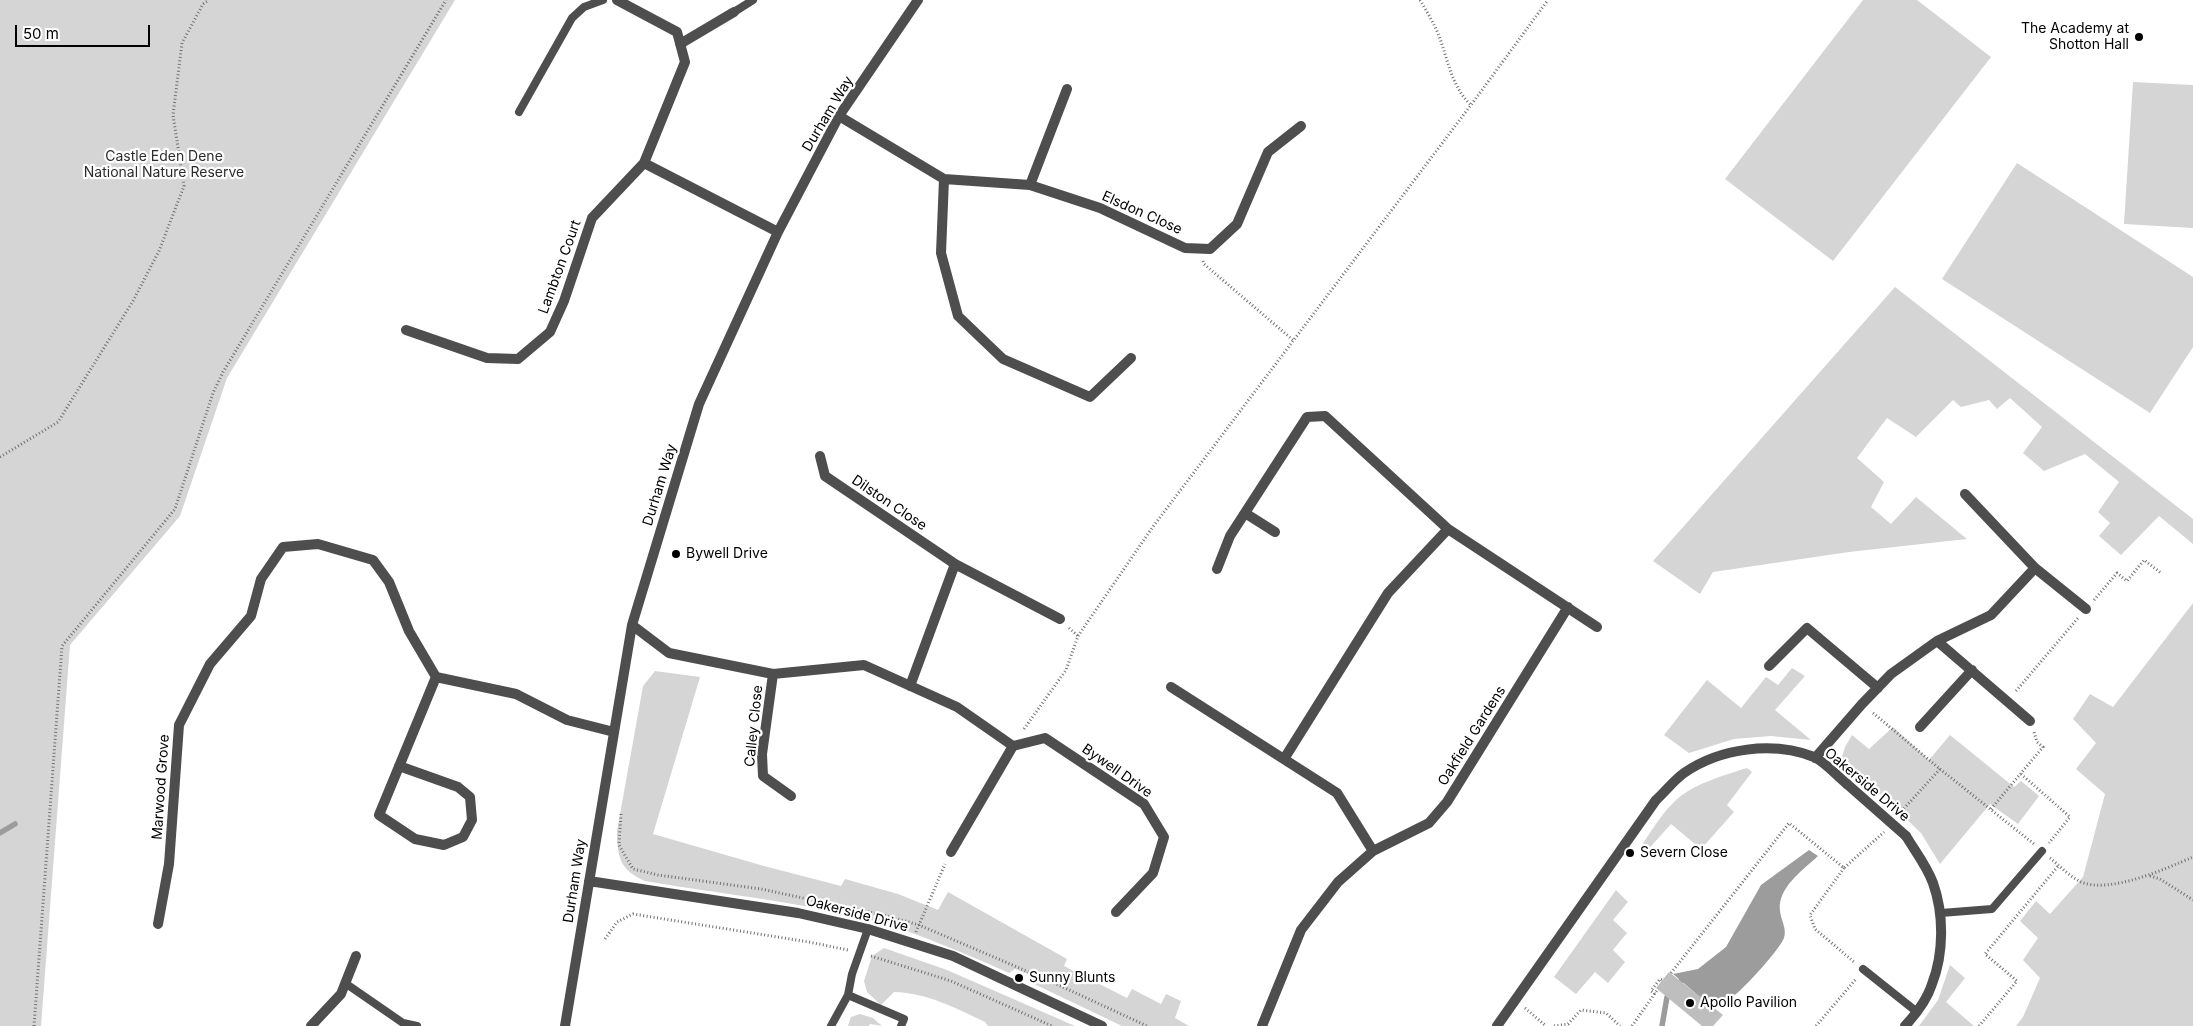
<!DOCTYPE html>
<html>
<head>
<meta charset="utf-8">
<style>
	body { margin:0 }
	#map { position:relative; width:2193px; height:1026px; overflow:hidden; background:#fff; font-family:Inter,sans-serif }
	canvas { display:block }
	.scale { position:absolute; left:15px; top:25px; width:135px; height:22px; box-sizing:border-box; border:2px solid #000; border-top:0; padding-left:6px; font-size:15px; line-height:18px; white-space:nowrap; color:#000; -webkit-text-stroke:4px #fff; paint-order:stroke }
</style>
</head>
<body>
<div id="map">
<canvas width="2193" height="1026"></canvas>
<div class="scale">50 m</div>
</div>
<script>
const context = document.querySelector('canvas').getContext('2d');
context.lineJoin = 'round';
function fill(path, color) { context.fillStyle = color; context.fill(path, 'evenodd'); }
function stroke(path, color, width, dash) { context.strokeStyle = color; context.lineWidth = width; context.lineCap = dash ? 'butt' : 'round'; context.setLineDash(dash || []); context.stroke(path); }
function drawText(font, color, halo, rows, align = 'center') {
  context.font = font + ' Inter,sans-serif'; context.lineWidth = 4.5; context.setLineDash([]); context.textBaseline = 'middle'; context.strokeStyle = halo; context.fillStyle = color; for (const [text, x, y, turn = 0] of rows) {
    context.save(); context.translate(x, y); context.rotate((+turn || 0) * Math.PI / 180); context.textAlign = isNaN(turn) ? turn : align; if (halo) context.strokeText(text, 0, 0); context.fillText(text, 0, 0); context.restore();
  }
}
const green = new Path2D(`
	M0,0h455l-228,378 -47,138 -110,129 -29,381h-41z
	M1863,0h54l74,57 -158,204 -108,-82z
	M2133,82l60,3v143l-69,-4z
	M2017,163l176,114v70l-43,66 -208,-134z
	M1895,287l298,232v25l-34,-28 -38,39 -22,-19 11,-13 -12,-11 21,-30 -34,-28 -41,17 -21,-18 19,-26 -32,-29 -13,11 -8,-9 -28,7 -8,-7 -37,37 -29,-19 -30,40 27,24 -13,25 20,17 25,-27 51,42 -118,13 -136,20 -13,22 -47,-33z
	M2193,603v423h-177l7,-9 17,-39 -17,-18 15,-22 -18,-17 16,-20 14,13 33,-37 22,-83 -29,-25 20,-26 -23,-24 17,-25 23,13z
	M1792,668l13,8 -30,34 36,30 -40,-4 -37,3 -45,14 -25,-18 43,-55 34,28 25,-31 12,8z
	M655,671l45,6 -47,157 111,32 77,20 4,-7 53,15 40,16 10,-18 119,67 -3,7 63,32 5,-9 29,15 5,-10 15,7 -6,17 14,8h-67l-92,-44v-7l-15,-6 -6,4c-41,-18 -82,-36 -124,-49 -78,-22 -160,-29 -240,-43 -25,-11 -28,-24 -28,-50l26,-145z
	M1893,727l36,33 21,-25 64,52 7,-6 18,15 -21,28 -28,-20 -50,60 -19,-31 -68,-65 -12,-8 4,-13 7,-12 17,14z
	M1747,768l5,4 -25,33 7,7 -33,37 -30,-25 -27,30 -5,-5c11,-15 21,-34 35,-47 16,-17 51,-27 73,-34z
	M1616,890l12,12 -15,18 14,13 -14,17 12,12 -17,21 -13,-11 -19,22 -22,-17z
	M884,948l63,22 128,56h-87l-3,-4c-30,-14 -57,-29 -91,-30l-13,13 -14,-13 -3,-11 8,-25z
	M1950,965l15,13 -19,24 28,24h-55l19,-26z
	M860,1014l13,4 9,8 -12,-2 -1,2h-21l3,-9z`);
const water = new Path2D(`
	M1809,850l9,6c-15,14 -41,32 -38,55 1,10 7,17 4,27 -4,11 -38,48 -48,56 -7,5 -15,10 -22,15l-41,-35 25,-5 28,-22 35,-62z`);
const stream = new Path2D(`
	M0,833l15,-9
	M1662,1026l5,-29 14,-16`);
const building = new Path2D(`
	M1669,972l54,43 -10,11h-11l-46,-38z`);
const path = new Path2D(`
	M1420,0c6,10 12,20 17,31 11,26 13,54 34,74
	M1203,261l1,3 90,77
	M0,457l58,-35 75,-121 26,-50 25,-65 -11,-71 9,-72 21,-39 6,-4
	M2094,600l23,-27 10,8 17,-21 17,13
	M1069,628l9,8
	M2016,691l62,-73
	M1873,713l67,56 -41,45
	M1024,729l42,-59 12,-34 74,-108 319,-423 77,-105
	M1940,769l94,75
	M2021,774l49,43 -21,26
	M1991,809l52,-62 -6,-5 -3,-10
	M621,814l-2,31 14,24 25,6 103,14 126,27 32,9 133,57 95,44
	M2050,858c9,7 20,19 31,24 29,12 84,-13 112,-25
	M1844,868l-34,47 5,14 39,33
	M2150,876l10,3 33,21
	M916,932l29,-68
	M605,939l12,-17 16,-8 176,28 39,8
	M871,956l80,25 101,45
	M1671,973l118,-150 55,45 40,-36
	M1655,994l-4,-3 9,-12 2,1
	M1525,1008l21,18
	M34,1026l28,-380 113,-137 38,-116 10,-21 223,-372
	M1554,1026l14,-2 13,-14 25,3 14,13
	M1632,1026l26,-37
	M1816,1026l40,-47
	M1979,1026l38,-45 -32,-27 74,-89`);
const lane = new Path2D(`
	M734,12l19,-12
	M519,112l53,-94 12,-11 19,-7
	M1941,913l51,-4 50,-58
	M1863,969l54,43
	M345,983l58,40 14,3
	M848,995l56,24 -3,7
	M831,1026l17,-31 4,-21 16,-45`);
const street = new Path2D(`
	M680,44l54,-32
	M839,116l105,63 86,6 70,23 85,40 25,1 27,-25 31,-72 33,-26
	M644,163l134,69
	M944,179l-3,74 17,63 45,43 87,38 41,-39
	M1030,185l37,-96
	M406,330l81,28 31,1 32,-27 14,-31 28,-83 52,-55 41,-101 -8,-30 -60,-32
	M820,456l5,20 130,88 105,55
	M1965,494l70,74 51,41
	M1245,513l30,19
	M1448,529l149,98
	M1217,569l13,-33 77,-119 18,-1 123,113 -60,64 -104,166
	M632,625l37,28 104,21 91,-9 93,42 56,39 32,-8 99,66 20,33 -11,36 -37,39
	M1937,641l93,80
	M1769,666l38,-38 71,60
	M773,674l-11,80 1,22 28,20
	M910,686l45,-122
	M1171,687l166,106 36,58
	M1920,727l52,-57
	M1815,758l47,-54 29,-30 46,-33 54,-26 44,-47
	M399,766l59,21 12,10 2,23 -9,17 -19,8 -29,-6 -36,-24 57,-138 80,17 51,26 47,12
	M951,852l62,-106
	M589,881l209,32 70,16 85,27 149,70
	M158,924l11,-60 10,-139 31,-61 41,-48 10,-37 22,-32 35,-3 55,16 16,22 20,49 27,46
	M311,1026l30,-32 15,-38
	M565,1026l67,-401 67,-221 79,-172 61,-116 79,-116
	M1262,1026l39,-96 37,-48 35,-31 56,-28 18,-21 121,-195
	M1497,1026l159,-226c9,-8 18,-20 28,-27 36,-25 89,-32 130,-16 11,5 23,19 33,27
	M1905,1026c11,-12 22,-26 27,-42 12,-31 12,-70 1,-101 -6,-17 -18,-32 -27,-47`);
const streetBridge = new Path2D(`
	M1847,784l59,52`);
const markers = [
	[2139,37,5,"#000"],
	[676,554,5,"#000"],
	[1630,853,5,"#000"],
	[1019,978,5,"#000"],
	[1690,1003,5,"#000"]
];
const poiNames = [
	["The Academy at",2129,29,"right"],
	["Shotton Hall",2129,45,"right"],
	["Bywell Drive",686,554],
	["Severn Close",1640,853],
	["Sunny Blunts",1029,978],
	["Apollo Pavilion",1700,1003]
];
const streetNames = [
	["Durham Way",828,114,-59],
	["Elsdon Close",1142,213,24],
	["Lambton Court",560,267,-70],
	["Durham Way",660,485,-73],
	["Dilston Close",889,503,34],
	["Calley Close",754,726,-84],
	["Oakfield Gardens",1472,736,-58],
	["Bywell Drive",1117,771,35],
	["Oakerside Drive",1867,785,40],
	["Marwood Grove",161,787,-86],
	["Durham Way",575,881,-81],
	["Oakerside Drive",857,914,15]
];
const parkNames = [
	["Castle Eden Dene",164,157],
	["National Nature Reserve",164,173]
];
fill(green, '#d5d5d5');
fill(water, '#9c9c9c');
stroke(stream, '#9c9c9c', 5.5);
fill(building, '#bebebe');
stroke(path, '#707070', 3, [1, 2.5]);
stroke(lane, '#4e4e4e', 8);
stroke(street, '#4e4e4e', 10);
stroke(streetBridge, '#4e4e4e', 10);
for (const [x, y, r, color] of markers) { const dot = new Path2D(); dot.arc(x, y, r, 0, 2 * Math.PI); context.fillStyle = color; context.fill(dot); stroke(dot, '#fff', 2); }
drawText('14px', '#000', '#fff', poiNames, 'left');
drawText('14px', '#000', '#fff', streetNames);
drawText('14px', '#2c2c2c', '#fff', parkNames);
</script>
</body>
</html>
